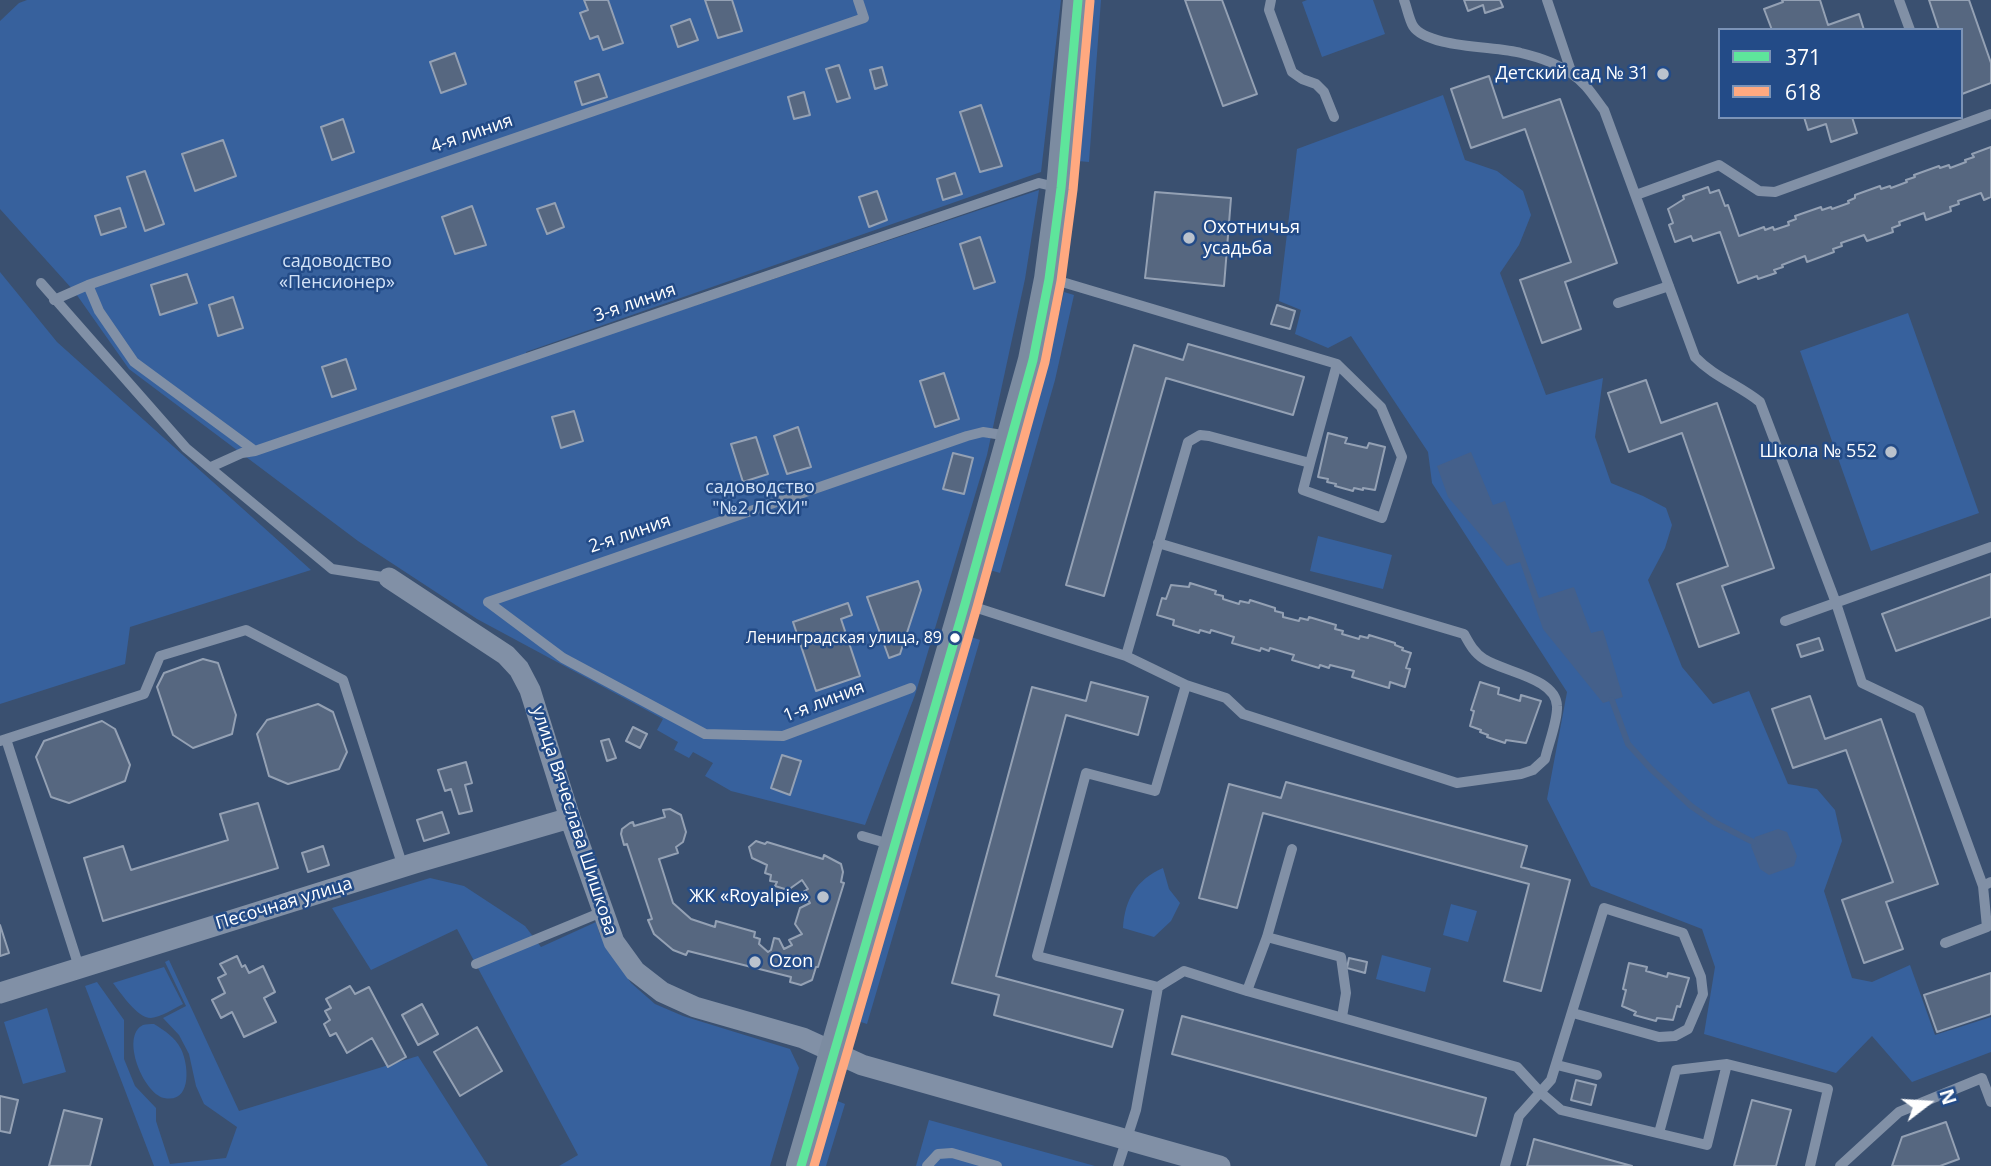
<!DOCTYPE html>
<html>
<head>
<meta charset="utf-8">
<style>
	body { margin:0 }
	#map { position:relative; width:1991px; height:1166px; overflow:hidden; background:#3a5070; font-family:"Open Sans",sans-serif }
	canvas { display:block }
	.legend { position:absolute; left:1718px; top:28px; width:245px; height:91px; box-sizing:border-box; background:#234b87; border:2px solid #7b93b7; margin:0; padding:9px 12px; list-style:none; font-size:21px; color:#fff }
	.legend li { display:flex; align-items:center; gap:14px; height:35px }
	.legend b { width:35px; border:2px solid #7b93b7 }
	.north { position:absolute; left:1893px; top:1068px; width:70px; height:70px; -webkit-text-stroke:5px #234b87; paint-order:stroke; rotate:73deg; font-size:19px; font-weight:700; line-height:28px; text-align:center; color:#fff }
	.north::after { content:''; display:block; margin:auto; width:24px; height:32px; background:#fff; clip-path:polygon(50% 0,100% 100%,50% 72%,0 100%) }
</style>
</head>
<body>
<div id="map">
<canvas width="1991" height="1166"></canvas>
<ul class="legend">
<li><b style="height:9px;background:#5ee59b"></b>371</li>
<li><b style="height:9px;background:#ffa980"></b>618</li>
</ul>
<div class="north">N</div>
</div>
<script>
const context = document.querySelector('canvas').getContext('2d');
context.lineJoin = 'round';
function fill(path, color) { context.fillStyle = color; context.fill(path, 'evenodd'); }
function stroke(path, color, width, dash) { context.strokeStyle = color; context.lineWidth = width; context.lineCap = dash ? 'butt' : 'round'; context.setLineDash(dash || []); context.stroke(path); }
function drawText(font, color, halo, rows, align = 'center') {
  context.font = font + ' "Open Sans",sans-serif'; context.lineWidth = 5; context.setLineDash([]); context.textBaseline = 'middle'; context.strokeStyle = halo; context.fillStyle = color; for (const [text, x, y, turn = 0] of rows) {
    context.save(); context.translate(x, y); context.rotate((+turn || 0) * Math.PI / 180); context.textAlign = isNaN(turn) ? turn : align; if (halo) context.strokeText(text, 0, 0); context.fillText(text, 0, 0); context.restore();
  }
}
const green = new Path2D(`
	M27,0h1034l-20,172 -515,180 3,9 510,-171 -14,89 -38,176 -72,240 -50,130 -134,-34 -26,-15 8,-13 -20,-11 -4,6 -15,-8 4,-8 -21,-12 6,-11 -186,-100 -119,-78 -229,-172 -55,-78 -74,-82v-188l19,-18z
	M1090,0h11l-12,162 -11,-1z
	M1307,0h66l12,34 -63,23 -20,-55z
	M1443,95l22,65 32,11 26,20 8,24 -12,30 -19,28 46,122 57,-17 -8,59 16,46 32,13 23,12 6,17 -7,23 -17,32 34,87 31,37 36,-13 39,93 29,5 18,21 7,31 -18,50 28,87 20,4 38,-17 25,70 56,-18v35l-79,30 -40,-46 -36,37 -132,-39 11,-67 -13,-38 -111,-43 -44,-87 20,-107 -135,-209 -4,-31 -77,-116 -23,12 -33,-14 6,-24 -22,-9 18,-152z
	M0,272l57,70 254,228 -181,57 -5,37 -125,40z
	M1064,292l10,3 -19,85 -55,193 -10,-3 54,-192z
	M1908,313l71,200 -108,38 -71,-200z
	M1318,536l74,19 -9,34 -73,-18z
	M971,637l9,3 -113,384 -9,-3z
	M1163,868l6,21 11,14 -9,18 -17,16 -31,-9c2,-29 13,-48 40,-60z
	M430,878l34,8 61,40 16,21 55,-25 4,13 31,48 24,21 28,12 107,33 9,19 -29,98h-211l19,-11 -121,-226 -86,41 -39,-62z
	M1451,904l26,7 -9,31 -25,-7z
	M1382,955l49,13 -6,24 -49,-13z
	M169,960l70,151 179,-55 70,110h-334l-69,-180 12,-4 27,38v39l11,27 21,22v13l14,43 56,-6 11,-31 -33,-23 -8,-18 -7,-32 -10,-19 -16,-17 23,-12 -21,-44z
	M164,967l19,37c-8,4 -22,13 -32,14 -14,0 -30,-25 -38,-35z
	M47,1008l19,64 -43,12 -19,-62z
	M154,1024c11,7 21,13 27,25 8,16 11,55 -17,49 -21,-5 -44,-62 -21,-73 3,-1 7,-1 11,-1z
	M835,1100l10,4 -19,62h-10z
	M929,1120l166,46h-179z`);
const water = new Path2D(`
	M1471,452l22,53 12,-4 34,97 35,-11 17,46 12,-3 20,67 -20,6 -60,-74 -23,-67 -13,4 -59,-69 -11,-31z
	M1778,829l9,3 10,24 -3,10 -25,9 -9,-6 -9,-23 4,-9z`);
const stream = new Path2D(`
	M1612,700l16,44 23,25 40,37 23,16 39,20`);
const building = new Path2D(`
	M584,0h24l15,43 -20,7 -5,-14 -8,3 -10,-26 8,-3z
	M705,0h27l10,31 -24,7z
	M1185,0h37l35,94 -34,12z
	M1464,0h36l3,7 -18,6 -2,-8 -15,6z
	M1782,0h38l8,25 31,-11 5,16h-92l-8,-21 19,-7z
	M1929,0h40l22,63v20l-29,11 -1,-64h-22z
	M690,19l8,21 -20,7 -7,-21z
	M455,53l11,31 -25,9 -11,-31z
	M839,65l11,33 -13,4 -11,-33z
	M882,67l5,18 -12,4 -5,-19z
	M599,74l8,23 -25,8 -7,-23z
	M1489,76l14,42 57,-19 57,164 -52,19 16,47 -39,14 -22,-63 51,-18 -46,-133 -54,19 -20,-59z
	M804,92l6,23 -16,4 -6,-22z
	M981,105l21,61 -22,6 -20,-60z
	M1804,117h48l5,16 -26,9 -5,-18 -18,6z
	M343,119l11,33 -22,8 -11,-33z
	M223,140l13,36 -41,15 -13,-37z
	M1991,147v50l-7,3 -3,-7 -23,8 1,3 -9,3 1,4 -25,9 -2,-7 -25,9 1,3 -8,3 1,4 -26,9 -3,-6 -23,8 1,3 -9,3 1,3 -27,10 -2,-6 -23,9 1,2 -9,3 2,3 -18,6 -1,-3 -19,7 -18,-51 -27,9 -2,-5 -16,6 -6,-17 4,-2 -5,-14 16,-10 -1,-3 25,-9 2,6 9,-3 6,16 3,-1 11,31 25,-9 1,3 8,-3 1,3 15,-5 -1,-3 8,-3 -1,-3 26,-9 1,3 9,-3 1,2 17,-6 -1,-2 7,-3v-3l25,-9 1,3 9,-3 1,2 16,-6 -1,-2 9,-3 -1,-2 25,-9 1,2 9,-3 1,3 16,-6 -1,-2 9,-3 -2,-3z
	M145,171l19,53 -19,7 -18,-54z
	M955,173l7,21 -19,6 -6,-21z
	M877,191l10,29 -18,7 -10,-30z
	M1155,192l76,6 -7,88 -79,-8z
	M555,203l9,24 -17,7 -10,-25z
	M472,206l14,39 -31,9 -13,-37z
	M120,208l6,19 -25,8 -6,-19z
	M980,237l15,45 -21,7 -14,-45z
	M187,274l10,29 -37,12 -9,-30z
	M233,297l10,31 -25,8 -9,-31z
	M1277,305l18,6 -5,18 -19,-5z
	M1188,344l116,33 -11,38 -127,-37 -62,218 -38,-11 68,-240 49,15z
	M346,359l10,30 -24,8 -10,-30z
	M944,373l15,46 -24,8 -15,-46z
	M1646,380l15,43 56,-20 57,165 -52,18 17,47 -40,14 -22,-63 51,-18 -46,-133 -53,19 -21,-59z
	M574,411l9,30 -22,7 -9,-31z
	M798,427l13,40 -24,7 -13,-38z
	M1328,433l19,5 -2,5 22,5 2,-5 16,4 -10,43 -12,-2v2l-9,-2 -1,3 -18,-5 1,-2 -9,-2 1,-3 -10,-2z
	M756,437l12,37 -25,8 -12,-38z
	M953,453l20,5 -9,36 -21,-5z
	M1991,574v43l-95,34 -14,-37z
	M918,581l3,9 -21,64 -11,4 -22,-61z
	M1190,583l26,8 -1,3 8,2v3l16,5 1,-3 9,2 1,-3 25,8v3l8,2v4l16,4 1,-3 8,2 1,-3 27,8 -1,4 8,2 -1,3 17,5 1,-3 8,2 1,-3 26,8v2l8,3 -1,2 9,3 -5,15 4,1 -5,18 -15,-5 -1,6 -37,-11 2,-6 -24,-6 -1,3 -9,-3 -1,3 -27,-8 2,-5 -24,-7 -1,3 -8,-3 -1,3 -28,-8 2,-6 -23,-7 -1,3 -10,-3 -1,3 -26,-8 1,-5 -17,-5 5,-17 4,1 5,-14 18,2z
	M848,603l4,12 -11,4 19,57 -44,15 -23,-69z
	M1819,638l4,12 -22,7 -4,-12z
	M203,659l15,4 18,52 -4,19 -39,14 -20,-13 -16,-48 7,-14z
	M1091,682l57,15 -10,38 -72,-20 -70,261 127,34 -11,37 -118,-32 5,-20 -47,-12 80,-296 54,14z
	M1480,682l19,6 -1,6 22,7 1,-6 20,6 -15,42 -20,-3 -1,3 -18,-6 1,-2 -8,-3 1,-2 -11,-4 4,-15 -3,-1z
	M1810,696l15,43 56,-20 57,165 -52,18 17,47 -39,14 -22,-63 51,-18 -47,-132 -53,18 -21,-59z
	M318,704l15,8 14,40 -8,17 -51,15 -19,-8 -12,-42 10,-14z
	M102,721l13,8 15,36 -5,16 -56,22 -18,-6 -15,-40 8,-16z
	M633,727l14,7 -7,14 -14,-7z
	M609,739l7,19 -9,3 -6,-20z
	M782,755l19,6 -11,34 -19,-7z
	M466,762l6,21 -7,2 7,26 -13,3 -8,-25 -6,2 -7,-21z
	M1286,782l241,64 -6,21 49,13 -29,111 -37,-10 25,-97 -266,-71 -26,95 -38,-10 30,-114 52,14z
	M258,803l20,65 -175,53 -19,-63 39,-12 8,24 97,-30 -8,-26z
	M670,809l11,6 5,17 -3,10 -7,5 2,6 -19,6 14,44 18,16 24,8 1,-6 39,11 -1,5 6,2 -1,5 9,8 3,-2 3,-12 5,1 5,10 8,-4 -3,-5 13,-6 -7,-10 5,-16 10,-5 -7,-11 5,-3 -6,-9 -14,10 -13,-4 2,-4 -7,-1 1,-6 -6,-2 2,-8 -15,-7 -3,-11 7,-6 9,3 2,-2 56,17 1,-4 17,9 2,8 -2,10 3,1 -26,84h-2l-4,13 -11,5 -11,-3 1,-5 -103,-26 -2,4 -13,-5 -19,-16 -6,-14 4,-1 -25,-75 -3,1 -3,-11 1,-5 8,-6 3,-1 1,4 31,-9 -2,-7z
	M442,812l7,21 -25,8 -7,-21z
	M323,846l6,19 -21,7 -6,-19z
	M0,925l9,28 -9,3z
	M237,956l5,11 3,-2 4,8 14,-7 12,26 -11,6 12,24 -32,15 -12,-25 -11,6 -9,-18 13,-7 -7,-15 8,-4 -6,-10z
	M1349,958l18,4 -2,11 -18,-5z
	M1629,963l18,4 -1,4 21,6 1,-4 21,5 -9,29 -3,-1 -4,14 -16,-2 -1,3 -22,-6 2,-3 -14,-6 4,-16 -3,-1z
	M1991,973v41l-54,18 -13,-37z
	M350,986l5,8 14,-7 37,70 -18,10 -16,-29 -25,15 -11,-20 -6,3 -6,-12 6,-4 -5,-9 6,-3 -5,-9z
	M422,1004l16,30 -20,11 -16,-30z
	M1182,1016l304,82 -10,38 -304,-82z
	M477,1027l25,44 -42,25 -26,-44z
	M1576,1080l20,5 -5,20 -20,-5z
	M0,1096l18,4 -8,33 -10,-2z
	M1752,1100l39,10 -15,56h-42z
	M64,1110l38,9 -12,47h-41z
	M1946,1122l13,37 -19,7h-48l10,-29z
	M1534,1139l98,27h-105z`);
const lane = new Path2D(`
	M1271,0l-2,10 23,62 10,7 14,5 8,8 10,25
	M1404,0c3,8 5,19 9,26 14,22 82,20 108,27 17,4 37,11 51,21 14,9 22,23 32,36l91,247c19,20 44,28 65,45l76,201 26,80 57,27 64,176 8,-4
	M1547,0l25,74
	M1899,0l11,30
	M1636,195l83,-30 40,26 16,1 216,-78
	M1052,279l285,85 44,43 21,50 -20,61 -79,-28 7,-27 -101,-27 -9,-1 -12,7 -62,214
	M41,283l145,165 146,121 57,9
	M88,285l11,26 35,51 121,89
	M54,300l34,-15 776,-267 -6,-18
	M1618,303l51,-17
	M1310,463l27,-99
	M211,467l31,-14 13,-2 784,-268 21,5
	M1158,543l306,91c5,9 10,19 20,25 20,13 72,19 73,47 1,14 -9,39 -12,53l-12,11 -12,4 -64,9 -214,-69 -17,-16 -40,-13
	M488,602l479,-166 16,-4 26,4
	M488,602l75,56 142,76 78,2 128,-48
	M968,605l158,51 60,29 -31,106 -69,-18 -49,183 121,31 26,-16 63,20 270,76 23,25 21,18 146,35 20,-81
	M1785,621l206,-74
	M6,739l73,228
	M0,741l144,-47 16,-38 86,-26 97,50 60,187
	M862,836l31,9
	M1267,937l74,20 5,36 -4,24
	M1945,943l42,-16 -4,-41
	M476,964l126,-52
	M1247,991l20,-54 25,-88
	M1557,1065l40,10
	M1659,1133l17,-63 51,-6 101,25 -18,77
	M927,1166l11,-12 14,-1 45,13
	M1118,1166l18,-56 22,-123
	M1505,1166l14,-50 32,-36 53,-172 79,25 18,44 2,17 -15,35 -13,7 -16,1 -86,-24
	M1840,1166l59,-54 83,-34 9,24`);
const street = new Path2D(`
	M389,578l117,77 13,14 11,21 40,128 44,124 21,29 27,21 33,15 108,31 59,27 358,101
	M0,993l415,-130 155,-45`);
const secondary = new Path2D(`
	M801,1166l164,-562 68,-244 16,-81 12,-91 17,-188`);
const bus1 = new Path2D(`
	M801,1166l164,-562 68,-244 16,-81 12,-91 17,-188`);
const bus2 = new Path2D(`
	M814,1166l163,-559 68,-245 16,-81 12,-91 17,-189`);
const markers = [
	[1663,74,7,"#bac2cd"],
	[1189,238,7,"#bac2cd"],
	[1891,452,7,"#bac2cd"],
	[955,638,6,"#fff"],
	[823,897,7,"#bac2cd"],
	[755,962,7,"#bac2cd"]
];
const busNames = [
	["Ленинградская улица, 89",942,638]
];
const poiNames = [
	["Детский сад № 31",1649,74],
	["Охотничья",1203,228,"left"],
	["усадьба",1203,249,"left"],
	["Школа № 552",1877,452],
	["ЖК «Royalpie»",809,897],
	["Ozon",769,962,"left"]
];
const streetNames = [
	["4-я линия",472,134,-19],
	["3-я линия",635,303,-19],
	["2-я линия",630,534,-19],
	["1-я линия",824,702,-21],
	["улица Вячеслава Шишкова",574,821,72],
	["Песочная улица",284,904,-17]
];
const parkNames = [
	["садоводство",337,262],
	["«Пенсионер»",337,283],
	["садоводство",760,488],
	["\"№2 ЛСХИ\"",760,509]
];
fill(green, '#37619d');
fill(water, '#44608b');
stroke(stream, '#44608b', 6);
fill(building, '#566780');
stroke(building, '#94a1b4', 2);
stroke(lane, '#8190a6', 10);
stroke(street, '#8190a6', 21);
stroke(secondary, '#7c8ca1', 30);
stroke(bus1, '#5ee59b', 9);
stroke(bus2, '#ffa980', 9);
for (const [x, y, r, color] of markers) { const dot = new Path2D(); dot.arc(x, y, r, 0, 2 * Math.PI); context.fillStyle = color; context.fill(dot); stroke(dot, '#234b87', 2.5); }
drawText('16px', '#fff', '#234b87', busNames, 'right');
drawText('18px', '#fff', '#234b87', poiNames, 'right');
drawText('18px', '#fff', '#234b87', streetNames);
drawText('18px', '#d2e2f7', '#234b87', parkNames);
</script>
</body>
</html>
